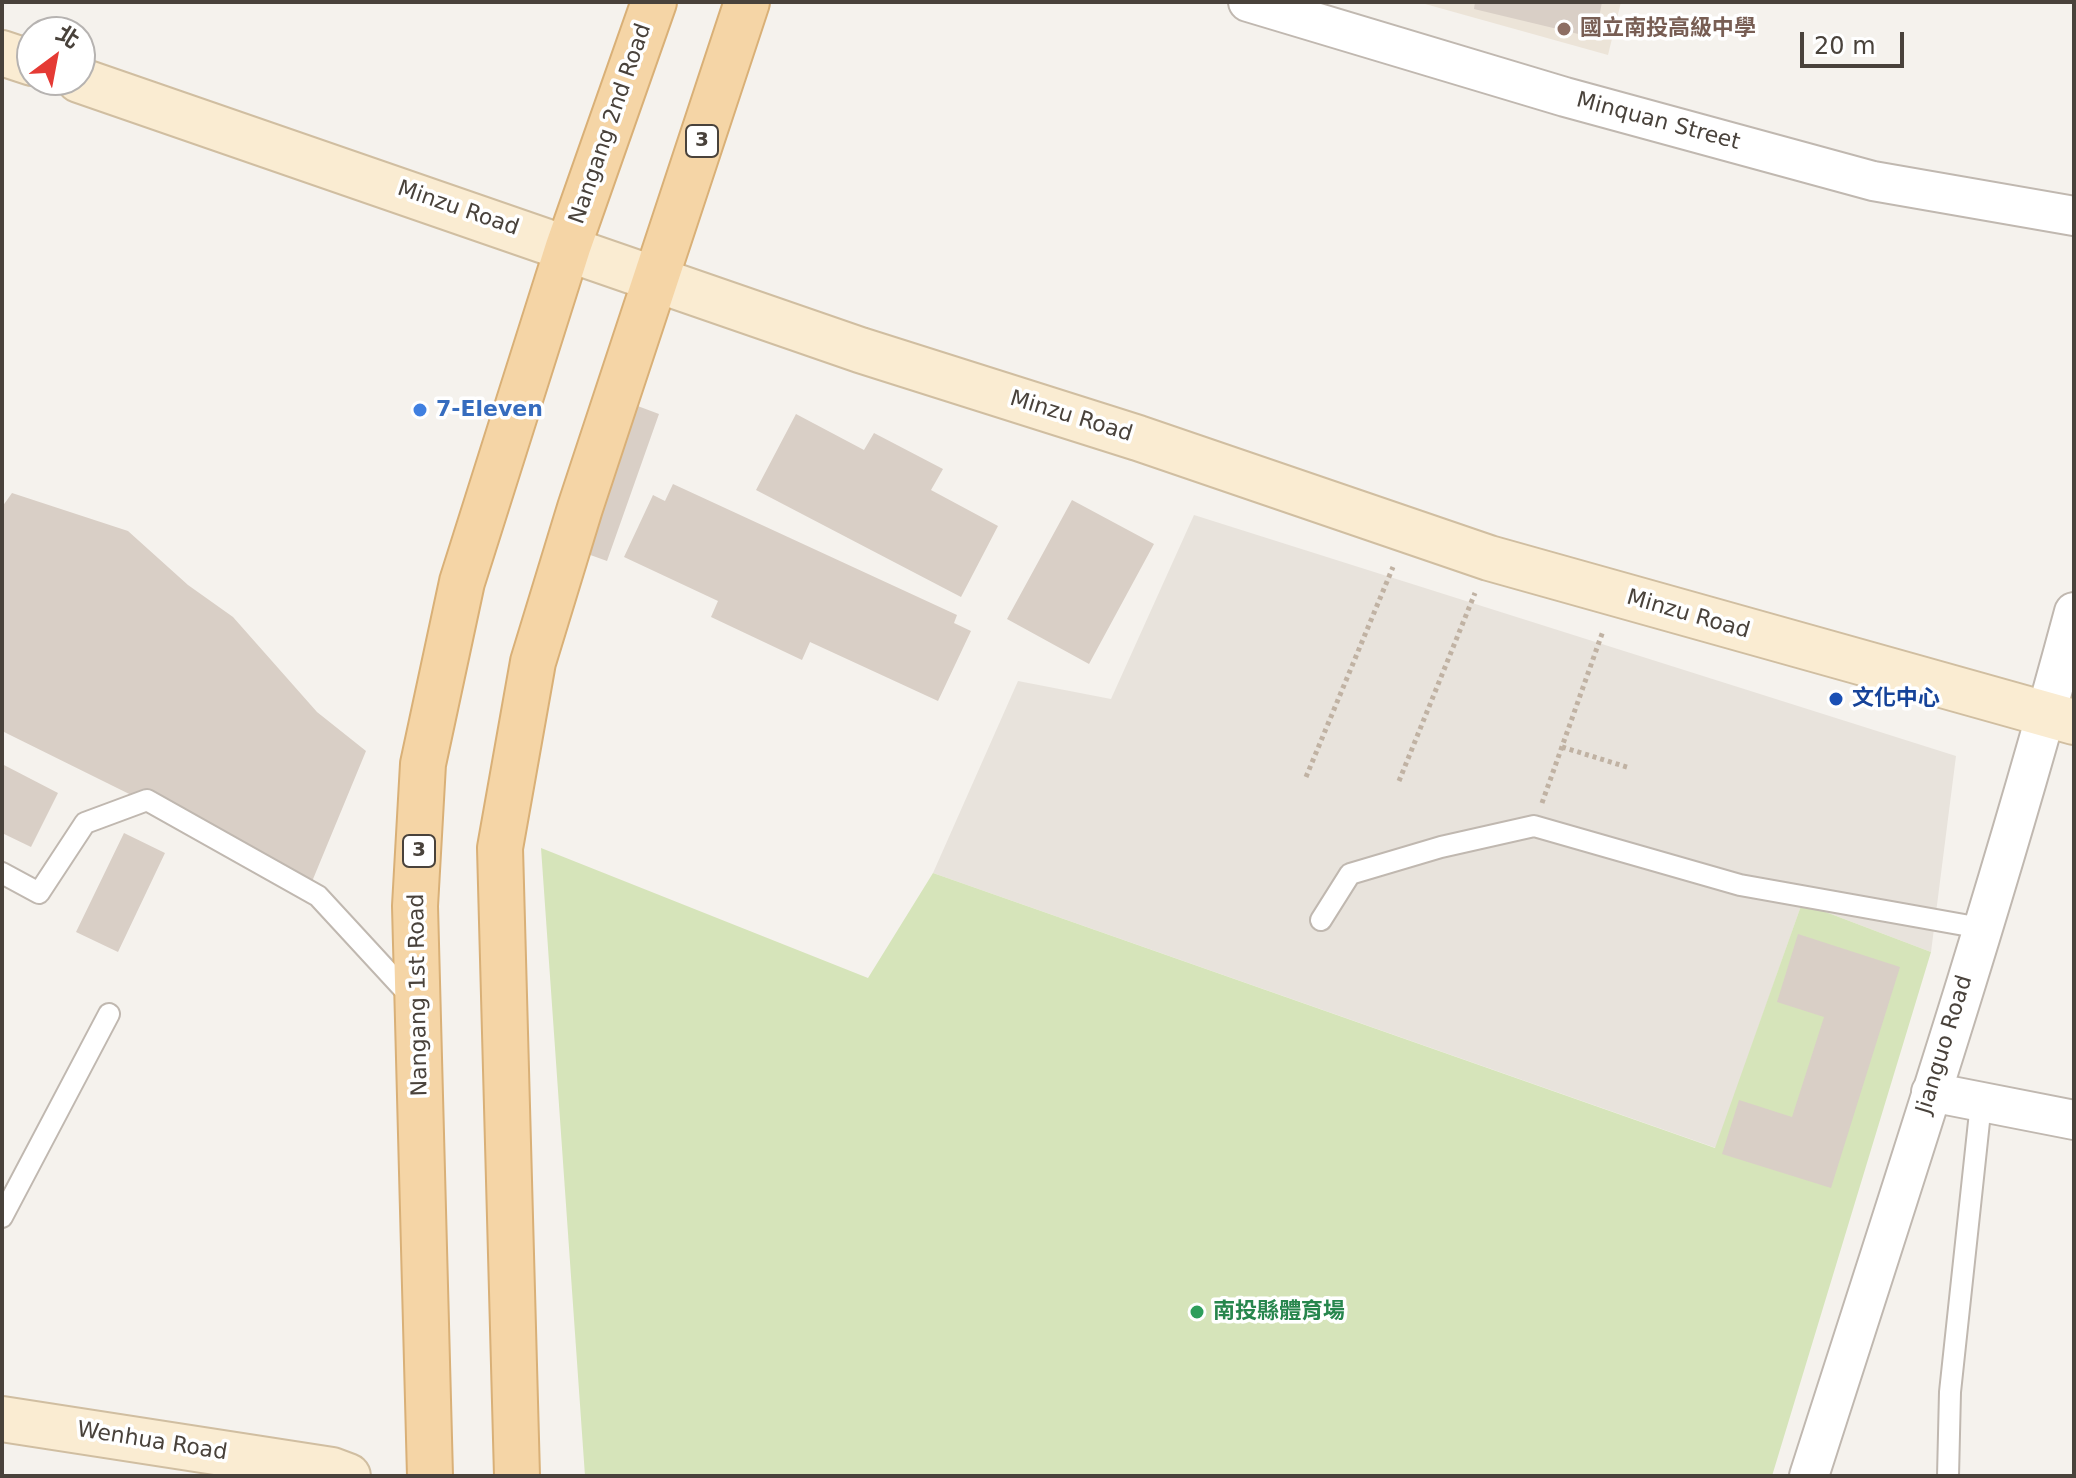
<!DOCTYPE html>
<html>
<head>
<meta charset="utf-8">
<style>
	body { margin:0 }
	#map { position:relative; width:2076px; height:1478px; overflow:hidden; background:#f5f2ed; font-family:"DejaVu Sans","Noto Sans TC",sans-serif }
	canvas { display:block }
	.frame { position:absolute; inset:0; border:4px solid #49423b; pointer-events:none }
	.north { position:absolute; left:16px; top:16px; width:80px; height:80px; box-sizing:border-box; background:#fff; border:2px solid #b6b3b1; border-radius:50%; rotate:32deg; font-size:22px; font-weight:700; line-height:32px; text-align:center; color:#49423b }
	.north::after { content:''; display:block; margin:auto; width:28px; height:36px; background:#e53a34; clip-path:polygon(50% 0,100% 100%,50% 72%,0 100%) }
	.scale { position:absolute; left:1800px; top:32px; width:104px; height:36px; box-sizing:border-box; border:4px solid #49423b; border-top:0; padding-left:10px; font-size:24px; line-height:28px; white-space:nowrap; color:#49423b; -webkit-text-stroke:6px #fff; paint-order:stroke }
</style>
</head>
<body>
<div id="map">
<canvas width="2076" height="1478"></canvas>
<div class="frame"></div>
<div class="north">北</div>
<div class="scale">20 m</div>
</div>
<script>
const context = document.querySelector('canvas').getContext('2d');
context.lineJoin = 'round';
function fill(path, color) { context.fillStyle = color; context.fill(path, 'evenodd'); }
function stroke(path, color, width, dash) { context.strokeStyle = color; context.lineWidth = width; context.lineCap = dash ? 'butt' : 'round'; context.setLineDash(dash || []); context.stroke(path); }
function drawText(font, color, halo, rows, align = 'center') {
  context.font = font + ' "DejaVu Sans","Noto Sans TC",sans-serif'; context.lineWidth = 7; context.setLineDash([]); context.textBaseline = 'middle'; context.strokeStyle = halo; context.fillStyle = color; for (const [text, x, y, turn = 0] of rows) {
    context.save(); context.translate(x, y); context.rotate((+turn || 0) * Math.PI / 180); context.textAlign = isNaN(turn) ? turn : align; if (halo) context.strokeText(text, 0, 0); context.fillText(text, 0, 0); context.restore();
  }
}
const residential = new Path2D(`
	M1194,515l762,241 -25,196 -129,-49 -86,245 -783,-275 85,-192 93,18z`);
const education = new Path2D(`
	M1418,2h203l-13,53z`);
const green = new Path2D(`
	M541,848l327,130 65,-105 782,275 87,-245 129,49 -159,524h-1187z`);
const building = new Path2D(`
	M1475,2h127l-7,36 -121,-29z
	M635,405l24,9 -52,147 -25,-9z
	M796,414l68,36 10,-17 69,36 -12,21 67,36 -37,71 -205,-107z
	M673,484l284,131 -3,8 17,8 -33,70 -128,-59 -8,18 -91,-43 7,-16 -94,-44 29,-62 12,6z
	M12,493l116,38 60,54 45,32 84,95 49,39 -55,133 -309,-153v-224z
	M1072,500l82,44 -65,120 -82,-45z
	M2,764l56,29 -27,54 -29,-14z
	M124,833l41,20 -47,99 -42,-20z
	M1798,934l102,33 -69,221 -109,-34 17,-54 53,17 32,-100 -47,-15z`);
const path = new Path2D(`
	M1562,747l68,21
	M1306,777l87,-210
	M1399,781l76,-188
	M1542,803l61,-172`);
const lane = new Path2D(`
	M2,873l37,20 46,-70 62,-23 171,96 95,103
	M1321,920l29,-46 91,-27 93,-21 206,59 241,43
	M2,1217l107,-203
	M1948,1476l2,-84 31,-289`);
const street = new Path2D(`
	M1248,2l317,95 308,84 201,35
	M1931,1092l143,28
	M1809,1476c92,-287 187,-573 265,-864`);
const secondary = new Path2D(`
	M2,53l30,10
	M79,80l781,270 278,88 351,120 585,164
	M2,1419l330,51 16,6`);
const primary = new Path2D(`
	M430,1476l-15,-570 8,-142 39,-182 106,-335 86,-245
	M517,1476l-17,-628 33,-186 47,-154 167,-506`);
const markers = [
	[1564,29,8,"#8d6e63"],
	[420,410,8,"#3f7fe0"],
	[1836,699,8,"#1a4fb4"],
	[1197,1312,8,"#2e9e5b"]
];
const shields = [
	[702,141,32],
	[419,851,32]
];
const shieldNames = [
	["3",702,141],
	["3",419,851]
];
const educationNames = [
	["國立南投高級中學",1580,29]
];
const streetNames = [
	["Minquan Street",1658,122,15],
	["Nangang 2nd Road",611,124,-71],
	["Minzu Road",458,209,19],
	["Minzu Road",1071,417,17],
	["Minzu Road",1688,615,16],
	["Nangang 1st Road",419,995,-91],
	["Jianguo Road",1945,1045,-73],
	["Wenhua Road",152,1442,9]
];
const shopNames = [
	["7-Eleven",436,410]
];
const transitNames = [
	["文化中心",1852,699]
];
const leisureNames = [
	["南投縣體育場",1213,1312]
];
fill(residential, '#e8e3dc');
fill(education, '#ece4d8');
fill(green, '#d6e4ba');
fill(building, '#d9cfc6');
stroke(lane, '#c0b8b0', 24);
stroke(street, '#c0b8b0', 42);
stroke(secondary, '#d0bea1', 48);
stroke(primary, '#d9b077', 48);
stroke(path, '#c0b2a3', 5, [4, 4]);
stroke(lane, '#fff', 20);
stroke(street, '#fff', 38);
stroke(secondary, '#faecd2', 44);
stroke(primary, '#f5d5a6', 44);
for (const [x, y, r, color] of markers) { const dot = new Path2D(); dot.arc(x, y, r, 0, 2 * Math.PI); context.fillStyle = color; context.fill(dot); stroke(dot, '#fff', 3); }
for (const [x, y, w] of shields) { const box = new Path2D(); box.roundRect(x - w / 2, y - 16, w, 32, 6); context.fillStyle = '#fff'; context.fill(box); stroke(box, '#49423b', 2); }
drawText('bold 20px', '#49423b', null, shieldNames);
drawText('bold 22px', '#785e54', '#fff', educationNames, 'left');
drawText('22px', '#49423b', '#fff', streetNames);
drawText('bold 22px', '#366cbe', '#fff', shopNames, 'left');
drawText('bold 22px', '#164399', '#fff', transitNames, 'left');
drawText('bold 22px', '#27864d', '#fff', leisureNames, 'left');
</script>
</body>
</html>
